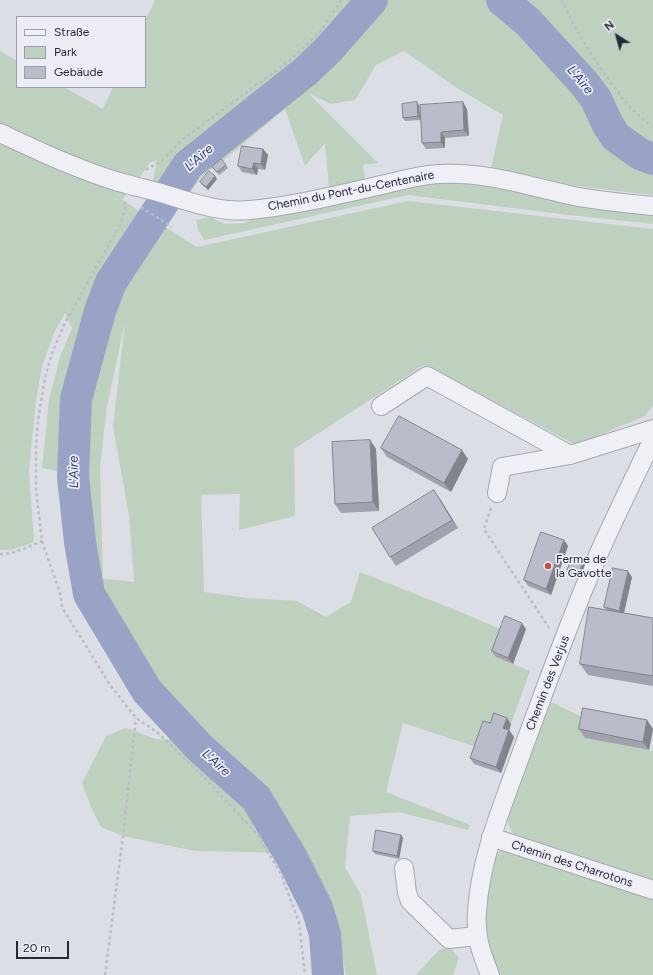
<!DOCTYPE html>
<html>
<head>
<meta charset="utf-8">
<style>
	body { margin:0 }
	#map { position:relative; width:653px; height:975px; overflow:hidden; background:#dcdee6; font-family:Figtree,sans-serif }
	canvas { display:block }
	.legend { position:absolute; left:16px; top:16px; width:130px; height:72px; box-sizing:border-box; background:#ecedf4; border:1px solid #9d9faa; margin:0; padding:5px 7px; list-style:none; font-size:12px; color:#26293c }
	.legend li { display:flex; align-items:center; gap:8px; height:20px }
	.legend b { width:20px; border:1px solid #9d9faa }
	.north { position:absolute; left:597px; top:16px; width:40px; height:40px; -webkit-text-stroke:3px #ecedf4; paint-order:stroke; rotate:323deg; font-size:11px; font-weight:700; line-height:16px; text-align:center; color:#26293c }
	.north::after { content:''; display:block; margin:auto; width:14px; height:18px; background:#26293c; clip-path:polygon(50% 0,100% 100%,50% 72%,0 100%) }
	.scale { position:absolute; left:16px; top:941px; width:53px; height:18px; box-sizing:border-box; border:2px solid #26293c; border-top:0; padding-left:5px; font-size:12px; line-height:14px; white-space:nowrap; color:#26293c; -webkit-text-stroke:3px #ecedf4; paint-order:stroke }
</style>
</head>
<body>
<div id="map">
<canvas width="653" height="975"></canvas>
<ul class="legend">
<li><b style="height:5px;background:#eff0f5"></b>Straße</li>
<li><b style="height:11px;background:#bed0be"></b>Park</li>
<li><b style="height:11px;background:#babcc9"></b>Gebäude</li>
</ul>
<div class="north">N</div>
<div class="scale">20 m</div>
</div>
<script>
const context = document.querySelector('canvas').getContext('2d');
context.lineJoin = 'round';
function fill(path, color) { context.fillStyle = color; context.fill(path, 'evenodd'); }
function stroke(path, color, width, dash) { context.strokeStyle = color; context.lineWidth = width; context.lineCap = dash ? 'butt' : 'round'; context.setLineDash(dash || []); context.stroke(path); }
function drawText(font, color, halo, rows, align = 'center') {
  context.font = font + ' Figtree,sans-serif'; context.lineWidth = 3.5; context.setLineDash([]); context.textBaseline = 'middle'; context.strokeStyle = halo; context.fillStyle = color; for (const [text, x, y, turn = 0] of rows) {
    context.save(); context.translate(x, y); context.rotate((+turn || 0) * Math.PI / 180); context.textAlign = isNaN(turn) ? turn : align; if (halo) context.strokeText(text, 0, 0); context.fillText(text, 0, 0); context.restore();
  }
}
const green = new Path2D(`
	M155,0h498v195l-85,-10 -77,-17 12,-53 -46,-27 -53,-37 -28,14 -21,35 -24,4 -23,-11 70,70 -15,2 2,15 -36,9 -4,-46 -20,23 -20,-57 -60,50 -22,16 -14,19 -36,-13 4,-20 -6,1 -29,38 75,47 211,-46 245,28v176l-8,11 -69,29 -152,-80 -130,84 1,67 -56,14 1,-36 -39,1 3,97 44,6 49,3 29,16 25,-15 9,-30 103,41 40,17 -7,27 34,14 -19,53 -31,24 -77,-25 -17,69 84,33 -2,5 -69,-18 -49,4 -5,51 16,28 16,80h-31l-13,-69 -35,-53 -103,-2 -72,-15 -22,-9 -10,-20 -9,-24 24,-47 20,-8 30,11 56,1 -82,-80 -41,-83 45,5 -5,-67 -16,-88 12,-105 -18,84 -7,62 3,108 -11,-2 -11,-98 -39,-8 7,-68 11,-43 12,-29 -7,-15 -11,20 -12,33 -7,43 -6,63 5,70 -23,8h-11v-499l17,10v26h47l39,22 10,-22h32v-66z
	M451,181l202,33v10l-84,-9 -161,-20 -204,45 -6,-10 -2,-10 14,-3 15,7 19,-1 18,-8 148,-30z
	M551,702l37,18 -3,18 68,13v136l-139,-52c-6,-9 -7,-15 -6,-25z
	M507,847l146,49v79h-153l-9,-20 -9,-28 13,-73z
	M450,947l9,11 -6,17h-37l23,-25z`);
const river = new Path2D(`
	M502,0l26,22 56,61 12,16 12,26 8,12 24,17 13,5
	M328,975l-3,-41 -8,-26 -25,-50 -36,-60 -56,-50 -53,-57 -58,-97 -9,-52 -7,-65 3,-78 24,-88 11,-29 77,-117 118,-94 22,-21 44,-50`);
const path = new Path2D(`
	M561,0c6,9 9,18 14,27 12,22 56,92 78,98
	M146,170l18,-11 18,-19 107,-79 32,-30 20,-31
	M125,201v9l-5,15 -55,98 -13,30 -7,25 -7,42 -2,24v46l6,51 19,55 1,11 48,78 26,33 21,14 44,42 56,60 24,40 18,48 6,53
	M141,207l31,20
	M491,508l-7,21 65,99
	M0,554c15,0 28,-7 42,-13
	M105,975l18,-139 13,-118`);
const minor = new Path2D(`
	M0,133c39,18 78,37 119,49 14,4 28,7 42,11 29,9 59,20 89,17 42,-4 83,-14 123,-23 23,-5 44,-12 67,-13 47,-2 84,11 129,21 27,6 56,8 84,11
	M381,406l46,-30 143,79
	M497,493l5,-26 68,-12 83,-26
	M491,837l162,53
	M404,868l3,25 3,8 39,38 28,-3
	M490,975c-9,-23 -15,-38 -13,-64 4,-58 28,-111 47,-165 23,-62 45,-124 71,-184 18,-41 38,-82 58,-123`);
const wall = new Path2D(`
	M419,105l1,15 -15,1 -2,-3z
	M467,109l2,27 -24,2v10l-19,1 -4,-6z
	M263,149l5,6 -3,15 -7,-1 -1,6 -15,-3 -4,-6z
	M226,165l2,3 -9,7 -7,-8z
	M215,176l2,3 -9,11 -6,-5 -2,-3z
	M370,440l6,9 3,62 -38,2 -6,-9z
	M381,448l87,11 -17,33 -64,-35z
	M440,499l18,29 -62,38 -6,-9z
	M564,540l4,6 -17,49 -23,-9 -4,-6z
	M585,565l-5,13 -11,-4 -2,-3z
	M632,577l-8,36 29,5v68l-65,-11 -8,-11 26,-54 -2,-3z
	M526,629l-13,35 -17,-7 -4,-6z
	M647,720l6,9 -4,21 -64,-12 -6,-9z
	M490,723l21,1 -2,6 5,7 -13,36 -27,-9 -4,-6z
	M401,835l2,3 -4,21 -24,-5 -2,-3z`);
const shadedWall = new Path2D(`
	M417,102l2,3 1,15 -2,-4z
	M463,102l4,7 2,27 -5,-6z
	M441,132l4,6v10l-4,-6z
	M263,149l5,6 -3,15 -4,-6z
	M254,163l4,6 -1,6 -5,-6z
	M215,176l2,3 -9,11 -2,-3z
	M370,440l6,9 3,62 -6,-9z
	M462,450l6,9 -17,33 -7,-9z
	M434,490l6,9 18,29 -6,-8z
	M564,540l4,6 -17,49 -5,-6z
	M583,562l2,3 -5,13 -2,-3z
	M628,571l4,6 -9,40 -4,-6z
	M522,623l4,6 -13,35 -5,-6z
	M507,718l4,6 -3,10 -5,-6z
	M647,720l6,9 -4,21 -6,-8z
	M509,730l5,7 -13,36 -5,-6z
	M401,835l2,3 -4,21 -2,-3z`);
const building = new Path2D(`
	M417,102l1,14 -15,2 -1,-14z
	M463,102l1,28 -23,2v10l-19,1 -2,-38z
	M242,146l21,3 -2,15 -7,-1 -2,6 -14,-3z
	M221,159l5,6 -9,7 -5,-5z
	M209,171l6,5 -9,11 -6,-5z
	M399,416l63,34 -18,33 -63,-35z
	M370,440l3,62 -38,2 -3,-62z
	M434,490l18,30 -62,37 -18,-29z
	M541,532l23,8 -18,49 -22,-9z
	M572,558l11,4 -5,13 -11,-4z
	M613,568l15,3 -9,40 -15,-4z
	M589,607l64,11v58l-73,-12z
	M505,616l17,7 -14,35 -16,-7z
	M583,708l64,12 -4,22 -64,-13z
	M494,713l13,5 -4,10 6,2 -13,37 -26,-9 13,-37 7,2z
	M376,830l25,5 -4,21 -24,-5z`);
const markers = [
	[548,566,4,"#ca4f42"]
];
const streetNames = [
	["Chemin du Pont-du-Centenaire",351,191,-11],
	["Chemin des Verjus",548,683,-69],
	["Chemin des Charrotons",572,864,18]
];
const poiNames = [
	["Ferme de",556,559],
	["la Gavotte",556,573]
];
const waterNames = [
	["L'Aire",580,80,50],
	["L'Aire",199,158,-42],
	["L'Aire",74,472,-91],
	["L'Aire",216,763,42]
];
fill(green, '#bed0be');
stroke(river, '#98a3c6', 32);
stroke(minor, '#a5a8b3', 20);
stroke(path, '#bbbcc5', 2.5, [3, 3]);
stroke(minor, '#eff0f5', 18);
fill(wall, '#a0a2ad');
fill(shadedWall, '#82848d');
fill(building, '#babcc9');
stroke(building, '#82848d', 1);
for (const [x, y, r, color] of markers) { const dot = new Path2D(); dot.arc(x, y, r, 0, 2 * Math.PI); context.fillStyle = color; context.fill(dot); stroke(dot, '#ecedf4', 1.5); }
drawText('12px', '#26293c', '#ecedf4', streetNames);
drawText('12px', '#26293c', '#ecedf4', poiNames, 'left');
drawText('italic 13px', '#323e6f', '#ecedf4', waterNames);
</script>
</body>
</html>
